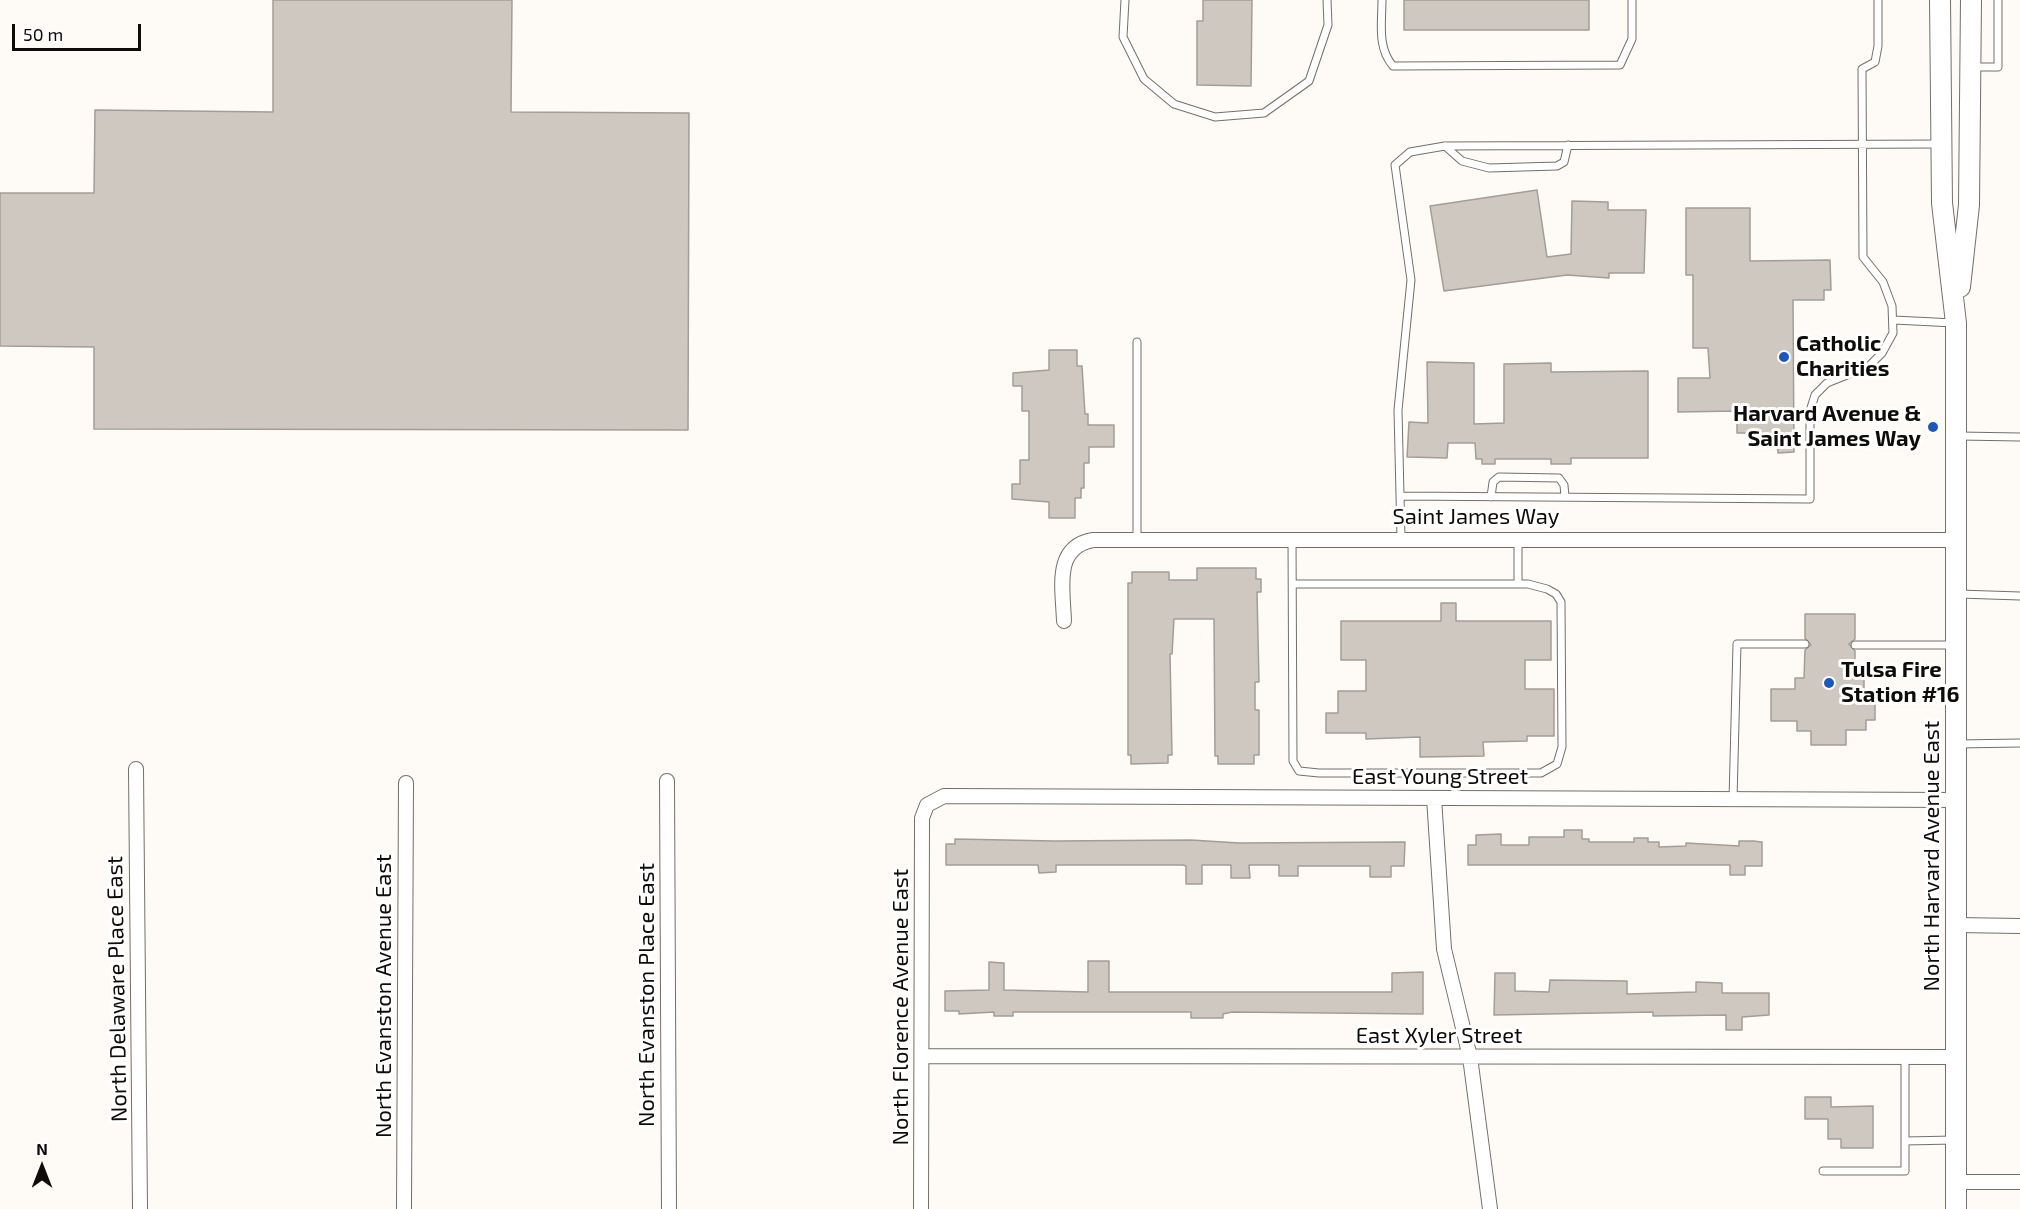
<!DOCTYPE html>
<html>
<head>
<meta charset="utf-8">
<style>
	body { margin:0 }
	#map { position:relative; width:2020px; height:1209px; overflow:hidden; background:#fefbf6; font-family:"Exo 2",sans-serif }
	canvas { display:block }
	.north { position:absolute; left:12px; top:1137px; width:60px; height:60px; -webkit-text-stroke:4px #fff; paint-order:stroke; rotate:0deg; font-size:16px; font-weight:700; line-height:24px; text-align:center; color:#0e0c0a }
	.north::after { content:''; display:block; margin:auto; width:21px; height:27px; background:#0e0c0a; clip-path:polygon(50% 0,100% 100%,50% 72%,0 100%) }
	.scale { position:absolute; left:12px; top:24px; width:129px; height:27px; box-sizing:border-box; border:3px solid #0e0c0a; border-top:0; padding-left:8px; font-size:18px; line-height:21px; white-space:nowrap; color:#0e0c0a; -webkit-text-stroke:4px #fff; paint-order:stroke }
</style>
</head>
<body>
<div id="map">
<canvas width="2020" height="1209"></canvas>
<div class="north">N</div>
<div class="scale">50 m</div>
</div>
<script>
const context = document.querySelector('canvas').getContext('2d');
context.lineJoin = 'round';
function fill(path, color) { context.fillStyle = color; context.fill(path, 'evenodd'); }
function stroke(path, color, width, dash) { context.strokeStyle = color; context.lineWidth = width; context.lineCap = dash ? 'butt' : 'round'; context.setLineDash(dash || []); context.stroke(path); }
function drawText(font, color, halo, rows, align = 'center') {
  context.font = font + ' "Exo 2",sans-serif'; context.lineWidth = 6; context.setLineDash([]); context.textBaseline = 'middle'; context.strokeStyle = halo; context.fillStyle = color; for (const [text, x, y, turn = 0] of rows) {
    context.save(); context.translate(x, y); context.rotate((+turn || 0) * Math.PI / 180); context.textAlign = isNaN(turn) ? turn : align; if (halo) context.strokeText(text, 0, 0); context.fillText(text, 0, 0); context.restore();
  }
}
const building = new Path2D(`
	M273,0h239l-1,112 178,1 -1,317 -594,-1v-82l-94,-1v-153h94l1,-83 178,2z
	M1203,0h49l-1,86 -54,-1v-64h6z
	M1404,0h185v30h-185z
	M1537,190l10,67 24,-3 1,-53 36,1v8h38l-2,63h-35v5l-42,-3 -123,16 -14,-85z
	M1686,208h64v53l80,-1 1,30h-7v10h-31l1,152 -16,1 -1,-20h-40v-22l-59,1v-34h32l-2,-30h-15v-73h-7z
	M1049,350h28v16h5l3,48h3v11h26v22h-25v16h-5v25h-3v10h-6v20h-26v-16l-37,-3v-15h8v-24h9v-49h-7v-25h-9v-13l36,-3z
	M1427,362l47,1v61l30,-1v-59l47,-1v9l97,-1v87h-77v6h-20v-5h-56v5h-13v-5h-6l-1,-16h-27l-1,15 -40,-1 2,-35 19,1z
	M1197,568h59v11h5v13h-4l2,90h-4v28h4v45h-5v9h-36v-8h-3l-1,-137h-40l-2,35h-2l2,101h-4v8l-37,1v-9h-3v-172h4v-11h37v8h28z
	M1441,603h15v18h95v39h-26v29h29v47h-27v5l-44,1 1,14 -64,1v-20l-54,2v-6h-40v-20h12v-22h28v-31h-25v-39h100z
	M1805,614h50v25l-6,5 6,7v27h9v12h11v30h-9v10h-20v15h-35v-14h-14v-10h-26v-32h24v-11h9l1,-28 6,-5 -6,-7z
	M1564,830h18v9h7v3h45v-4h14v4h11v5l27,-1v-3l53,3v-5h14l9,1v24h-17v9h-15v-10h-262v-20h8v-10l25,-1v11h28v-8h35z
	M955,839l99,2 137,-1 48,3 166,-1 -1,24h-13v11h-21v-11h-72v10h-19v-11h-30l1,13h-19v-13h-29v19h-16v-18l-3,-1h-127v7l-17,1 -1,-8h-92v-21h9z
	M1088,961h21v31h283v-19l31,-1v42l-191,-2 -9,2v4h-32v-6h-178v4h-19v-4l-35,2v-3h-14v-20l44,-1v-28l15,1v27l84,2z
	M1495,973h20v18l34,1 1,-12 77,1v13l69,-2v-10l26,1v10h47v22l-27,2v13h-16v-15l-73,1v-4l-159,3z
	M1805,1097h26v10l42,-1v42h-32v-9h-13v-20h-23z`);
const lane = new Path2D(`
	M1125,0l-2,37 21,42 30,25 41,13 49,-4 45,-32 19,-56 -1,-25
	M1382,0c0,22 -5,48 11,66l227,-1 12,-26v-39
	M1972,67h26v-67
	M1445,146l17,15 27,7 68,-2 7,-4 4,-17
	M1894,320l60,3
	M1959,436l61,1
	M1401,496l409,3v-88l5,-16 12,-12 42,-17 13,-13 11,-20 -1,-27 -9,-24 -20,-25 -1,-188 13,-7 3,-16v-46
	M1491,497l2,-15 6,-5 60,1 5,7 1,12
	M1292,538l1,223 6,10 20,2h222l16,-9 5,-17 -1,-145 -5,-8 -9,-5 -19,-5h-235
	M1401,538l-3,-128 13,-130 -16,-115 15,-13 35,-6 494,-2
	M1137,539v-197
	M1518,584v-46
	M1959,594l61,2
	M1855,645h99
	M1957,744l63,-1
	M1733,800l4,-156h68
	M1905,1056v85
	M1823,1171h82v-30l49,-1`);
const street = new Path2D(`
	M1064,621c-1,-32 -11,-74 29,-81h863
	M136,769l4,440
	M667,781l2,428
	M1434,798l10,151 26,108 20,152
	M1956,925l64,1
	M922,1056l1034,1
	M1956,1182h64
	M404,1209l2,-426
	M921,1209l1,-391 5,-13 17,-9 1012,4`);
const secondary = new Path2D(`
	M1940,0l2,203 14,120v886
	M1960,287l9,-82 2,-205`);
const markers = [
	[1784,357,6,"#1a57c3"],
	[1933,427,6,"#1a57c3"],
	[1829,683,6,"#1a57c3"]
];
const poiNames = [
	["Catholic",1796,344],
	["Charities",1796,369],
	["Harvard Avenue &",1921,414,"right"],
	["Saint James Way",1921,439,"right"],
	["Tulsa Fire",1841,670],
	["Station #16",1841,695]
];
const streetNames = [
	["Saint James Way",1476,517],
	["East Young Street",1440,777],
	["North Harvard Avenue East",1932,856,-90],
	["North Delaware Place East",117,989,-91],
	["North Evanston Place East",647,995,-90],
	["North Evanston Avenue East",384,996,-90],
	["North Florence Avenue East",901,1007,-90],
	["East Xyler Street",1439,1036]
];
fill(building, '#cec8c1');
stroke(building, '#a39d96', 1.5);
stroke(lane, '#756f69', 9);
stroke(street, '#756f69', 16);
stroke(secondary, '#756f69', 22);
stroke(lane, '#fff', 7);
stroke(street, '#fff', 14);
stroke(secondary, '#fff', 20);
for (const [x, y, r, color] of markers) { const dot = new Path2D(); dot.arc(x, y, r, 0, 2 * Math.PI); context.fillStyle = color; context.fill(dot); stroke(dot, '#fff', 2); }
drawText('bold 22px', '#0e0c0a', '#fff', poiNames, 'left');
drawText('22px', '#0e0c0a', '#fff', streetNames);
</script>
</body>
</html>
